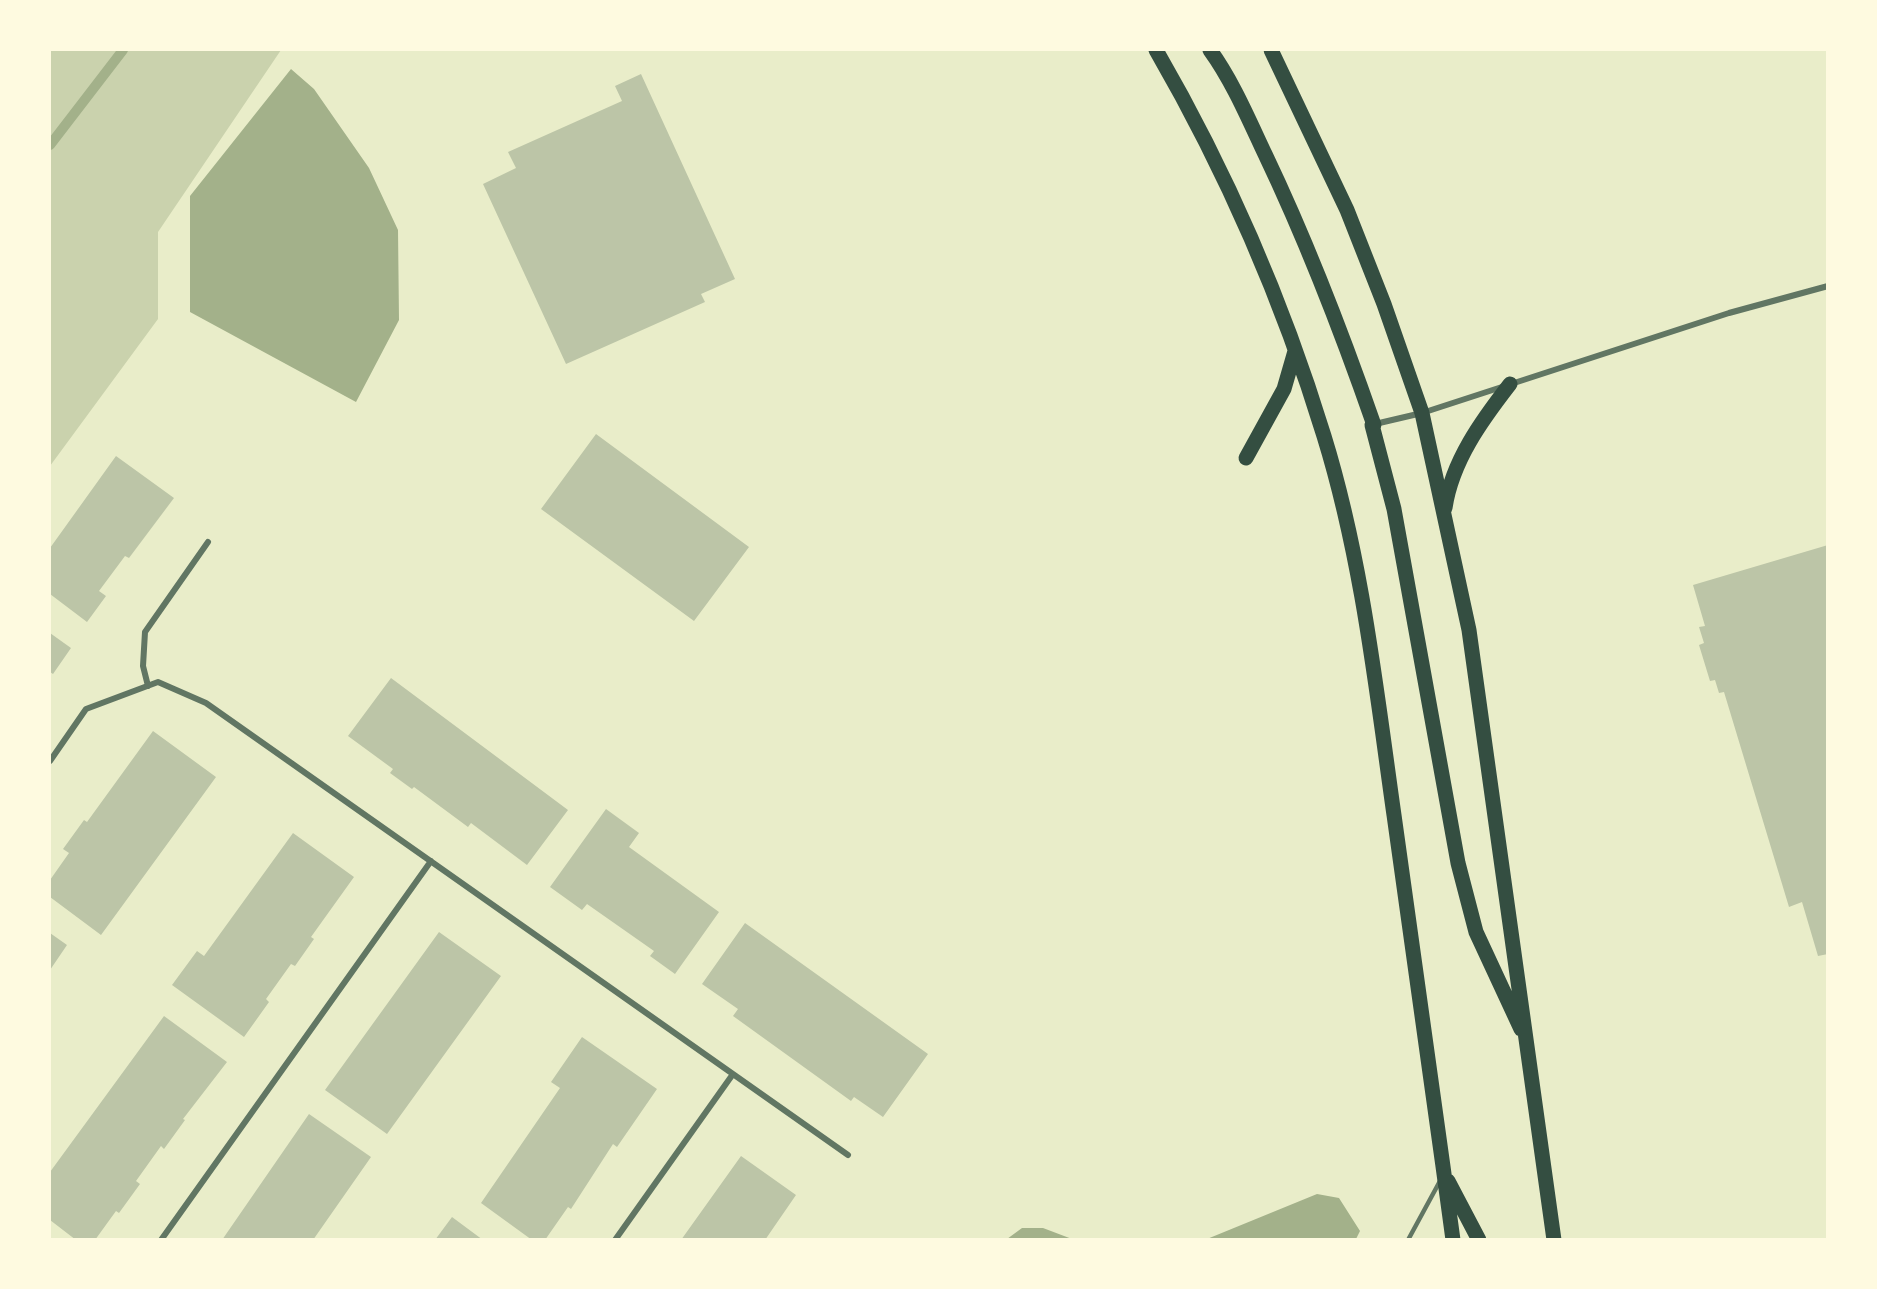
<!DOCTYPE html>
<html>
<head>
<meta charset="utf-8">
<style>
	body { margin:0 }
	#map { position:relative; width:1877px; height:1289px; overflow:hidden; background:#e9edc9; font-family:"Noto Serif",serif }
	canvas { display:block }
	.frame { position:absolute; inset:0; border:51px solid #fefae0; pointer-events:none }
</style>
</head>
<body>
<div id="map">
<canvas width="1877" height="1289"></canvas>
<div class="frame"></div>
</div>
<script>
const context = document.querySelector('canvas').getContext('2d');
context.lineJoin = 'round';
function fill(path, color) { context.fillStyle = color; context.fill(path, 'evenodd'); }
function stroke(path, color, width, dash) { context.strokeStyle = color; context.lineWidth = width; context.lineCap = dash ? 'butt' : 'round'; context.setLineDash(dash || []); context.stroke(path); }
const green = new Path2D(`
	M50,50h231l-123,182v87l-108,147z`);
const water = new Path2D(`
	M291,69l23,20 55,79 29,62 1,90 -43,82 -166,-90v-116z
	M1317,1194l22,4 21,33 -4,8h-149z
	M1022,1228h21l29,11h-65z`);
const stream = new Path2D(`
	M50,145l73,-95`);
const building = new Path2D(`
	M641,74l94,205 -34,15 4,8 -139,62 -83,-180 33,-16 -8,-16 114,-51 -7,-15z
	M596,434l153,113 -55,74 -153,-112z
	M116,456l58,42 -45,60 -4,-2 -26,35 7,5 -19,26 -37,-28v-46z
	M1828,545v409l-10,2 -16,-54 -13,5 -65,-215 -5,1 -4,-13 -5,1 -11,-36 5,-2 -5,-16 6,-1 -12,-41z
	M50,633l21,15 -18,26 -3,-2z
	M391,678l177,132 -41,55 -56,-42 -3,4 -54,-40 -2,2 -22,-16 3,-4 -45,-33z
	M153,731l63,46 -115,158 -51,-38v-17l19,-27 -6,-4 21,-29 3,2z
	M606,809l33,24 -10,14 90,65 -44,62 -25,-18 4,-5 -67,-47 -5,6 -32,-23z
	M293,833l61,44 -43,60 3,2 -19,27 -4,-2 -25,35 3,3 -25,35 -72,-52 25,-34 7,5z
	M745,923l183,131 -45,63 -29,-20 -3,4 -118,-85 5,-7 -36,-25z
	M439,932l62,44 -114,158 -62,-44z
	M50,933l17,12 -17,25z
	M164,1016l63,46 -44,57 2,1 -21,29 -3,-3 -25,35 4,3 -21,29 -3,-2 -21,29h-19l-26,-20v-48z
	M582,1037l75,52 -40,58 -4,-3 -42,65 -3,-2 -23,33h-13l-51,-37 79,-115 -9,-6z
	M309,1114l62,43 -58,83h-91z
	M741,1156l55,39 -31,45h-84z
	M452,1217l31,23h-48z`);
const service = new Path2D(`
	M1408,1240l32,-59`);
const minor = new Path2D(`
	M1375,424l47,-11 307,-100 99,-27
	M148,686l-5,-20 2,-34 63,-90
	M50,761l36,-52 72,-27 48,21 642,452
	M161,1240l270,-379
	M615,1240l118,-166`);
const primary = new Path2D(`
	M1156,50c70,121 127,252 168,386 38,123 52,252 70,379 19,141 40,283 59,425
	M1210,50c23,32 38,68 55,104 42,88 77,179 109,271
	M1271,50l76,160 37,94 38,109 47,217 85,610
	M1372,425l22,84 64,354 18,69 45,97
	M1246,458l38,-69 11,-38
	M1445,508c7,-47 37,-88 65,-124
	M1448,1181l31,59`);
fill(green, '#cad2ad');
fill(water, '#a3b18a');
stroke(stream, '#a3b18a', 10);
fill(building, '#bcc5a7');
stroke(service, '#617663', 4.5);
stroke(minor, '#617663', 6);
stroke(primary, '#344e41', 15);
</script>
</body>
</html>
